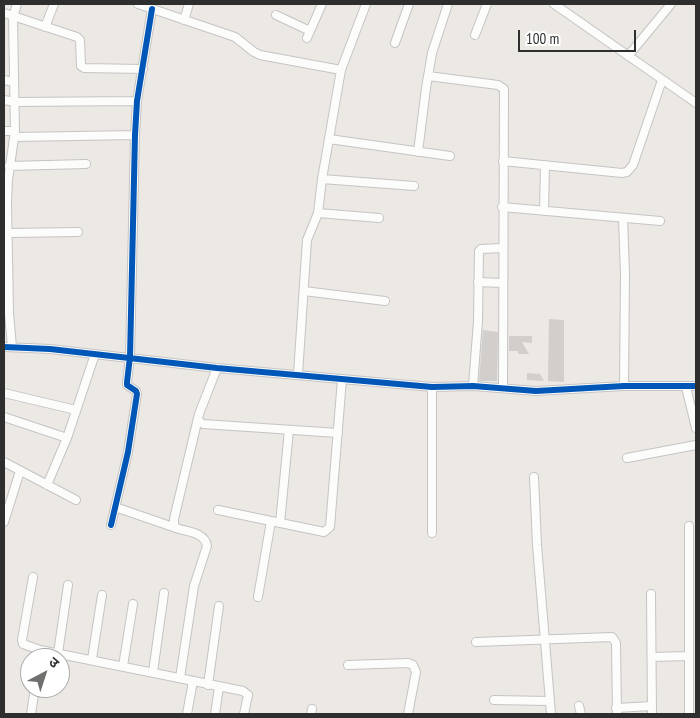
<!DOCTYPE html>
<html>
<head>
<meta charset="utf-8">
<style>
	body { margin:0 }
	#map { position:relative; width:700px; height:718px; overflow:hidden; background:#ece8e4; font-family:"PT Sans Narrow","Noto Sans Devanagari",sans-serif }
	canvas { display:block }
	.frame { position:absolute; inset:0; border:5px solid #2e2e2e; pointer-events:none }
	.north { position:absolute; left:20px; top:648px; width:50px; height:50px; box-sizing:border-box; background:#fff; border:1px solid #ababab; border-radius:50%; rotate:40deg; font-size:14px; font-weight:700; line-height:20px; text-align:center; color:#2e2e2e }
	.north::after { content:''; display:block; margin:auto; width:18px; height:22px; background:#706f6e; clip-path:polygon(50% 0,100% 100%,50% 72%,0 100%) }
	.scale { position:absolute; left:518px; top:30px; width:118px; height:22px; box-sizing:border-box; border:2px solid #2e2e2e; border-top:0; padding-left:6px; font-size:15px; line-height:18px; white-space:nowrap; color:#2e2e2e; -webkit-text-stroke:4px #fff; paint-order:stroke }
</style>
</head>
<body>
<div id="map">
<canvas width="700" height="718"></canvas>
<div class="frame"></div>
<div class="north">उ</div>
<div class="scale">100 m</div>
</div>
<script>
const context = document.querySelector('canvas').getContext('2d');
context.lineJoin = 'round';
function fill(path, color) { context.fillStyle = color; context.fill(path, 'evenodd'); }
function stroke(path, color, width, dash) { context.strokeStyle = color; context.lineWidth = width; context.lineCap = dash ? 'butt' : 'round'; context.setLineDash(dash || []); context.stroke(path); }
const building = new Path2D(`
	M549,319l15,1v62l-16,-1z
	M483,330l15,2 -1,49h-18z
	M509,336h23v7l-10,-1 7,12h-11v-3h-9z
	M527,373l13,1 4,7 -17,-1z`);
const minor = new Path2D(`
	M138,4l97,33 19,15 6,3 81,15
	M554,4l142,99
	M4,13l73,24 3,3 1,26 3,2 59,1
	M276,15l34,16
	M184,20l5,-16
	M45,27l9,-23
	M475,35l12,-31
	M307,38l15,-34
	M395,43l14,-39
	M628,56l43,-52
	M428,76l70,9 6,4 -1,299
	M4,80l10,2
	M4,100l11,2 122,-1
	M4,131h11
	M15,137l120,-2
	M329,139l121,17
	M418,152l8,-64 6,-35 16,-49
	M503,161l119,12 5,-1 6,-7 29,-85
	M9,166l77,-2
	M322,179l92,7
	M502,207l158,14
	M544,211l1,-46
	M318,213l61,5
	M623,218l2,56 -1,112
	M8,233l70,-1
	M478,282l24,1
	M304,291l81,10
	M4,347l46,2 167,19 215,19 41,-1 63,5 88,-5h72
	M12,347l-3,-34 -2,-112 1,-21 7,-49 -2,-114 4,-13
	M298,374l9,-134 11,-27 4,-34 19,-109 25,-66
	M473,386l5,-65 1,-70 2,-2 21,-1
	M432,387v146
	M686,387l10,41
	M4,393l72,17
	M4,417l63,21
	M198,420l5,4 135,9
	M627,458l69,-13
	M4,462l72,38
	M534,477l3,68 14,169
	M47,485l20,-47 28,-84
	M115,507l61,21
	M218,510l106,22 6,-5 12,-148
	M4,522l16,-51
	M280,523l9,-93
	M111,525l17,-73 9,-58 -1,-3 -9,-6v-3l3,-25 5,-222 2,-34 15,-92
	M689,526v188
	M33,577l-11,63 1,4 17,6 1,8
	M651,594l1,120
	M258,597l13,-76
	M476,642l136,-5 4,6 1,71
	M40,650l203,41 5,4 -4,19
	M58,653l10,-68
	M652,657l37,-1
	M92,659l10,-64
	M348,665l60,-2 5,2 3,7 -8,42
	M123,666l10,-62
	M153,672l11,-79
	M180,678l14,-92 13,-40c-2,-14 -20,-14 -31,-18l-2,-4v-5l25,-105 18,-46
	M208,685l11,-79
	M494,700l55,1
	M579,706l2,8
	M616,708l36,-2
	M31,714l4,-26
	M187,714l6,-33
	M215,714l4,-27
	M311,714l1,-5`);
const cycleway = new Path2D(`
	M4,347l46,2 167,19 215,19 41,-1 63,5 88,-5h72
	M111,525l17,-73 9,-58 -1,-3 -9,-6v-3l3,-25 5,-222 2,-34 15,-92`);
fill(building, '#d1cecb');
stroke(minor, '#c5c4c5', 10);
stroke(minor, '#fcfcfb', 8);
stroke(cycleway, '#0057b8', 6);
</script>
</body>
</html>
